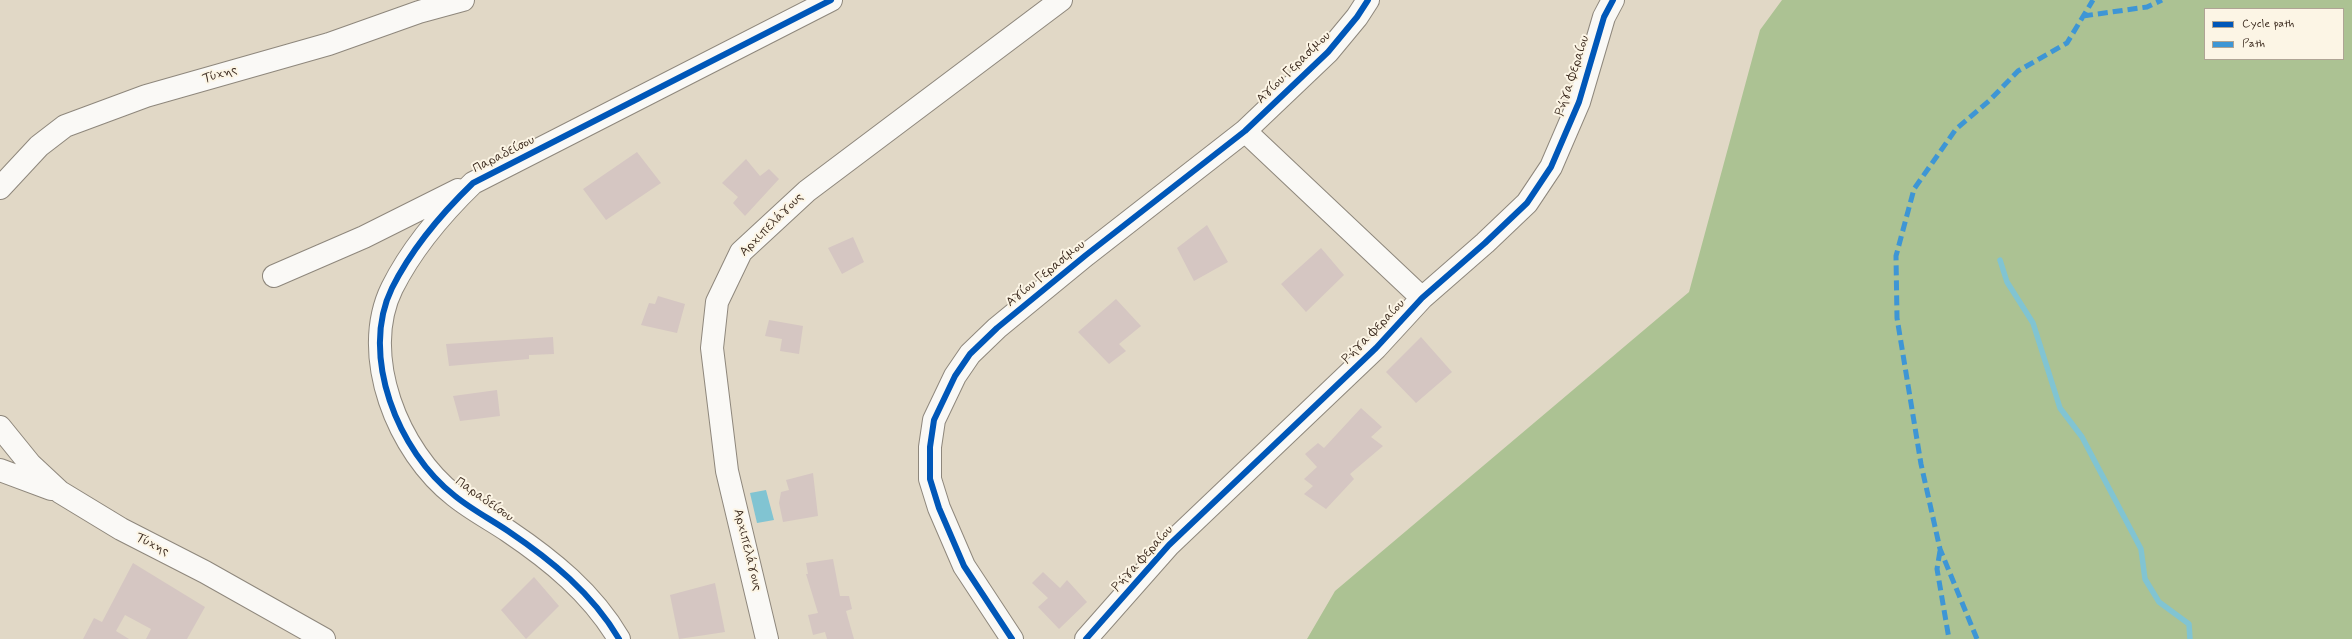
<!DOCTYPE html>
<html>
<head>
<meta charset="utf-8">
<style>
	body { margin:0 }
	#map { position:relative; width:2352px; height:639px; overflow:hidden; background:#e1d8c6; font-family:Mynerve,sans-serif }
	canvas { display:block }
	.legend { position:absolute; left:2204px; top:8px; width:140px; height:52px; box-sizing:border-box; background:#fcf5e5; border:1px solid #afa495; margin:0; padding:5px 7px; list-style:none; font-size:12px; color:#3b2a1e }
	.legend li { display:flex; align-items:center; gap:8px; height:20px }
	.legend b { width:20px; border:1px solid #afa495 }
</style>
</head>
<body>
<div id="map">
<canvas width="2352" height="639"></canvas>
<ul class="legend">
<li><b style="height:5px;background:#0057b8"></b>Cycle path</li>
<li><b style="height:5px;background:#3e96d5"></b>Path</li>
</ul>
</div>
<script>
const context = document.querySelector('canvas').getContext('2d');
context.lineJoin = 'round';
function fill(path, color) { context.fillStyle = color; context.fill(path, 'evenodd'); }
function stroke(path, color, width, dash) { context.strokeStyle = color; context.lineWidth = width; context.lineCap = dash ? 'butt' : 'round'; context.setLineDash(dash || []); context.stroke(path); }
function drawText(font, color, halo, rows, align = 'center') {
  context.font = font + ' Mynerve,sans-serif'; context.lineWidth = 4; context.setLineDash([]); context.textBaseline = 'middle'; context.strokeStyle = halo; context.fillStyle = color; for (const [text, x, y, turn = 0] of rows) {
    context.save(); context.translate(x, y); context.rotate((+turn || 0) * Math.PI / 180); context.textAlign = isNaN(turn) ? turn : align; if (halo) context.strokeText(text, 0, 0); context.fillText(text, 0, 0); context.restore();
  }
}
const forest = new Path2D(`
	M1782,0h570v639h-1045l28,-48 354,-299 71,-262zM2205,9h138v50h-138z`);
const water = new Path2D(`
	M766,490l8,30 -17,3 -7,-30z`);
const stream = new Path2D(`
	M2000,260l7,22 26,41 27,85 22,29 59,112 4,30 14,23 30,22 1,15`);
const building = new Path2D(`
	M637,152l24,31 -55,37 -23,-31z
	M746,159l14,17 9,-7 10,10 -34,37 -12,-13 5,-6 -16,-14z
	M1207,225l21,37 -34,19 -17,-33z
	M853,237l11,25 -22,12 -14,-26z
	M1321,248l23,27 -38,37 -25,-28z
	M658,296l27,8 -8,29 -36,-8 8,-22 6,1z
	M1116,299l25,27 -22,18 7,7 -17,13 -31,-32z
	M769,320l34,6 -4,28 -19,-3 2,-12 -17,-3z
	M553,337l1,17 -25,1v4l-80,7 -3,-22z
	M1421,337l31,35 -36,31 -30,-31z
	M497,390l3,26 -40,5 -7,-25z
	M1361,408l21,19 -11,10 12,9 -33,28 4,5 -28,30 -22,-15 9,-8 -9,-7 13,-12 -12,-13 13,-11 6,5z
	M813,473l5,43 -35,6 -4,-19 2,-11 8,-2 -3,-10z
	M833,559l7,37h9l3,13 -6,2 8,28h-27l-2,-7 -12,3 -5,-20 10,-2 -12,-39h2l-2,-11z
	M133,563l72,44 -18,32h-41l5,-10 -26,-14 -9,16 13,8h-46l11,-21 8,4z
	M1043,572l17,16 7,-8 20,22 -28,27 -21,-22 10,-9 -16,-15z
	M534,577l25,29 -33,33 -25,-29z
	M715,583l10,49 -46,7 -9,-44z`);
const minor = new Path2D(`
	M1245,131l177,167
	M0,188l39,-42 26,-20 81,-30 183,-52 90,-32 44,-12
	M274,276l90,-39 94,-47
	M0,427l30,37 30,28 61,37 84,43 119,67
	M0,470l51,19
	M619,639c-27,-46 -68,-79 -111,-108 -18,-12 -37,-22 -53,-35 -57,-44 -96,-141 -63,-208 20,-40 50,-75 81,-105l358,-183
	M767,639l-40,-168 -15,-123 5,-46 24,-50 66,-61 254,-191
	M1012,639l-48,-73 -25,-58 -9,-29v-32l4,-27 21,-44 15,-22 27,-26 89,-73 159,-124 83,-79 29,-35 11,-17
	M1086,639l83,-94 207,-197 46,-50 63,-55 42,-40 24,-36 28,-65 25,-85 9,-17`);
const quiet = new Path2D(`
	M2083,16l64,-9 15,-7
	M1940,551l-3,18 12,70
	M1977,639l-37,-90 -19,-85 -24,-146 -1,-62 18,-67 42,-60 34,-29 28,-29 49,-28 26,-43`);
const cycleway = new Path2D(`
	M619,639c-27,-46 -68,-79 -111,-108 -18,-12 -37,-22 -53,-35 -57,-44 -96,-141 -63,-208 20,-40 50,-75 81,-105l358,-183
	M1012,639l-48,-73 -25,-58 -9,-29v-32l4,-27 21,-44 15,-22 27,-26 89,-73 159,-124 83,-79 29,-35 11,-17
	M1086,639l83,-94 207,-197 46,-50 63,-55 42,-40 24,-36 28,-65 25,-85 9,-17`);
const streetNames = [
	["Αγίου Γερασίμου",1294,68,-44],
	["Τύχης",220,75,-16],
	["Ρήγα Φεραίου",1573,76,-72],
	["Παραδείσου",504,155,-27],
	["Αρχιπελάγους",772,225,-45],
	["Αγίου Γερασίμου",1046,274,-39],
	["Ρήγα Φεραίου",1374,332,-46],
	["Παραδείσου",484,500,35],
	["Τύχης",152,545,27],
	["Αρχιπελάγους",747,550,76],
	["Ρήγα Φεραίου",1143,559,-48]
];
fill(forest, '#acc293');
fill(water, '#81c4d2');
stroke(stream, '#81c4d2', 5.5);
fill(building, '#d5c6c2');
stroke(minor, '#8e877c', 24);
stroke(minor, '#faf9f6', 22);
stroke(quiet, '#3e96d5', 5, [10, 5]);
stroke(cycleway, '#0057b8', 6);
drawText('13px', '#3b2a1e', '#fcf5e5', streetNames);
</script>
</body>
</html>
